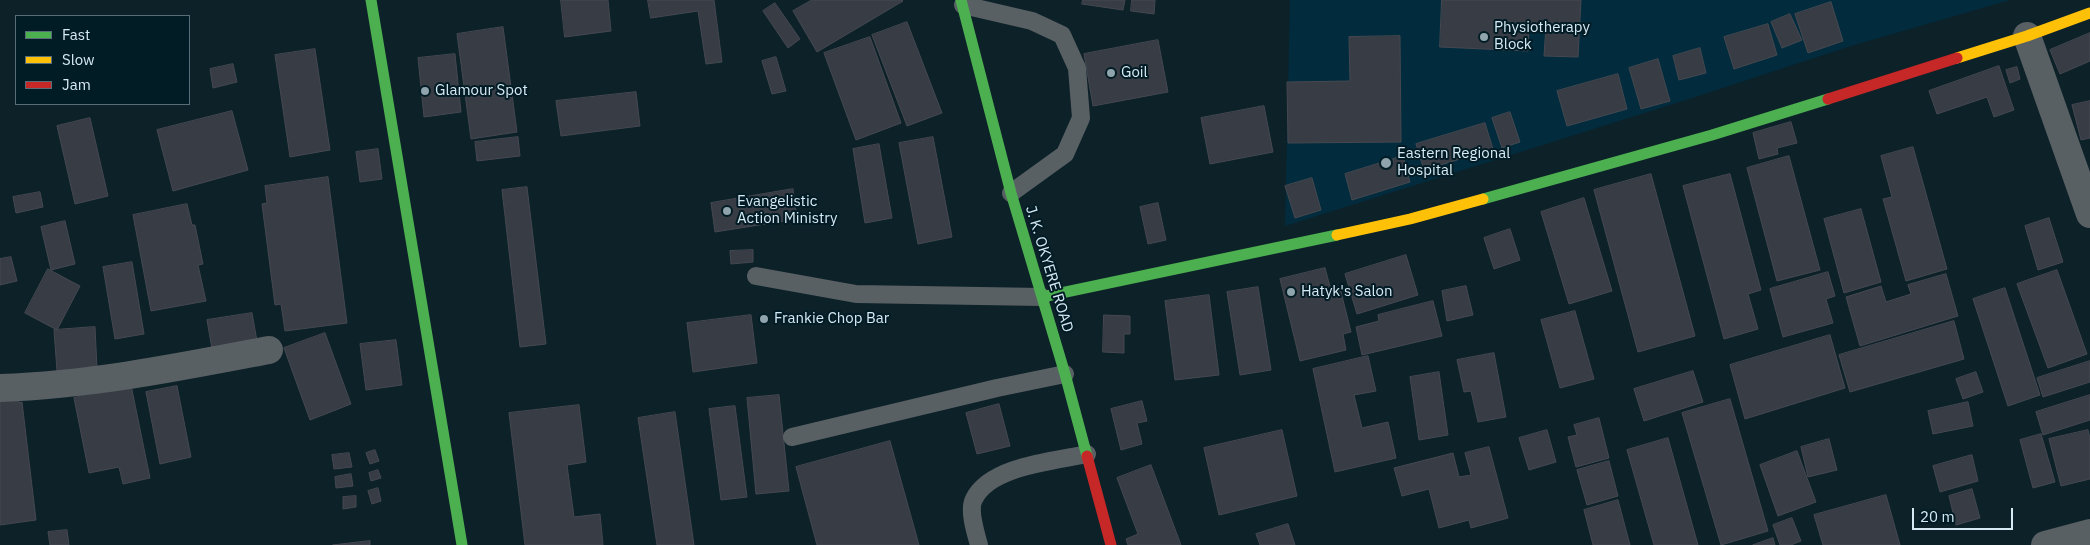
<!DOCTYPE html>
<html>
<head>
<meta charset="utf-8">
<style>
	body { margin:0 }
	#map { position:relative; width:2090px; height:545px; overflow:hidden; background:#0d2129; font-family:"IBM Plex Sans",sans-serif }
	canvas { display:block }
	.legend { position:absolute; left:15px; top:15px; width:175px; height:90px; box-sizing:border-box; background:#021c26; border:1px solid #576e78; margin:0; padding:6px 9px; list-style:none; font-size:15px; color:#d7eaf4 }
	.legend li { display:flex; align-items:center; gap:10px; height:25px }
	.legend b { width:25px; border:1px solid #576e78 }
	.scale { position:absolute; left:1912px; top:508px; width:101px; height:22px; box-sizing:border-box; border:2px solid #d7eaf4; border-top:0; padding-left:6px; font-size:15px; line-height:18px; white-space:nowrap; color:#d7eaf4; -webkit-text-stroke:4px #021c26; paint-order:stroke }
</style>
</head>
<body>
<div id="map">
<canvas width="2090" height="545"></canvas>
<ul class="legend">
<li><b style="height:6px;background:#4caf50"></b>Fast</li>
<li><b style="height:6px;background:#ffc107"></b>Slow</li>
<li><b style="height:6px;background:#c62828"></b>Jam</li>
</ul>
<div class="scale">20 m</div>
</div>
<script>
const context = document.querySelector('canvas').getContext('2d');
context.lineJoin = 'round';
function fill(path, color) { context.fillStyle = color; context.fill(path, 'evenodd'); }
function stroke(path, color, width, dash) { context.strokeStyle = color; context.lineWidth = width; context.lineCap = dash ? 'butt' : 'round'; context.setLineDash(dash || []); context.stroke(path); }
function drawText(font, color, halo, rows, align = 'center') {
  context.font = font + ' "IBM Plex Sans",sans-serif'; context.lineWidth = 4; context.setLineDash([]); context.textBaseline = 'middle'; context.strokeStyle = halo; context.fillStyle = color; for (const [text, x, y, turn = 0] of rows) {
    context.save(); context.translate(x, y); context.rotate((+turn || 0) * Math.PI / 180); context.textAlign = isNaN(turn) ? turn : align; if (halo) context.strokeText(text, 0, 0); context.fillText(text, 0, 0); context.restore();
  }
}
const built = new Path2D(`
	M1290,0h720l-159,46 -162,53 -404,127z`);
const building = new Path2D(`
	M561,0h47l3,31 -46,6z
	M648,0h66l8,62 -16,2 -8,-53 -47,7z
	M812,0h90l1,1 -86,51 -24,-41z
	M1083,0h42l-2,10 -41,-6z
	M1132,0h23l-1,14 -23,-3z
	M1442,0h139l-3,57 -34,-1 2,-29 -17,-1 -1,25 -88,-4z
	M1831,2l12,39 -35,12 -13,-39z
	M775,3l25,36 -12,9 -25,-37z
	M1790,14l12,26 -20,8 -11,-26z
	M907,22l35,91 -35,13 -35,-91z
	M1768,24l9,31 -43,14 -10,-32z
	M503,27l14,105 -46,7 -14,-105z
	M2090,33v28l-30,13 -10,-24z
	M1400,36l1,106 -113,1 -1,-61 63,-1 -1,-44z
	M870,37l31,86 -45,17 -32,-87z
	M1158,40l10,52 -75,14 -9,-52z
	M1700,48l6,25 -27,7 -6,-24z
	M315,49l15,101 -40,7 -15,-102z
	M455,54l6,58 -37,5 -6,-59z
	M776,57l10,34 -14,3 -10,-33z
	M1658,59l12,42 -29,8 -12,-41z
	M233,64l4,18 -24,6 -3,-19z
	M1999,66l15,44 -20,7 -7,-20 -50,17 -8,-23z
	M2017,67l3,12 -10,4 -4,-13z
	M1618,74l9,35 -60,17 -10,-35z
	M636,92l4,34 -79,10 -5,-35z
	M2090,101v37l-9,2 -9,-35z
	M1264,106l9,46 -63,12 -9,-46z
	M232,111l16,59 -75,21 -16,-61z
	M1510,112l10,30 -18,6 -10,-30z
	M90,118l18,78 -33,8 -18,-78z
	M1791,122l6,21 -20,5 1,6 -19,5 -6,-26z
	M1485,123l8,26 -69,21 -8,-26z
	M518,137l2,19 -43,5 -2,-19z
	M933,137l19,100 -34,7 -19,-101z
	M879,144l13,74 -27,5 -12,-74z
	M1913,147l34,122 -41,12 -23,-82 9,-2 -11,-41z
	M378,149l4,30 -22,3 -4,-30z
	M1403,156l7,26 -58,18 -7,-26z
	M1789,156l31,114 -43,11 -30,-113z
	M1651,174l44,162 -57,16 -44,-162z
	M1730,174l31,116 -13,4 10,35 -34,10 -41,-153z
	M328,177l19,146 -62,8 -4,-27 -6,1 -13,-101 5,-1 -2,-17z
	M1312,178l9,32 -26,8 -10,-32z
	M527,187l19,157 -26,3 -18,-157z
	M793,189l4,30 -82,13 -4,-29z
	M40,192l3,15 -27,6 -3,-16z
	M1584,198l28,93 -43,13 -28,-92z
	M1158,203l8,37 -18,4 -8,-37z
	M187,204l5,21h3l8,39 -5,1 8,36 -55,10 -18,-96z
	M1861,209l20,73 -37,11 -20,-74z
	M2049,218l14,44 -25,8 -13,-44z
	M65,221l10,43 -24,6 -10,-43z
	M1510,229l10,31 -26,9 -10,-31z
	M753,250v12l-22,2 -1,-13z
	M1406,255l12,40 -61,19 -12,-40z
	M11,257l6,24 -17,4v-26z
	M132,262l12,72 -29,5 -12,-72z
	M1325,268l6,22 9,-2 11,44 -8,2 3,16 -46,11 -20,-82z
	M48,269l32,17 -23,44 -32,-17z
	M2057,270l30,84 -39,14 -31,-84z
	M1828,272l7,24 -9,3 7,24 -50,14 -13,-48z
	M1946,274l12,42 -98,30 -14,-49 35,-11 5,16 25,-8 -3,-9z
	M1466,286l7,29 -26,6 -5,-30z
	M1258,287l13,83 -31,5 -13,-83z
	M2005,288l35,107 -32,11 -35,-107z
	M1209,295l10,80 -44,5 -10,-79z
	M1433,301l9,35 -80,19 -6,-28 23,-6 -1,-6z
	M1575,311l19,68 -34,9 -19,-68z
	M252,313l5,28 -45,8 -5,-29z
	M751,315l6,48 -64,9 -6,-49z
	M1104,315l26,1v18h-6v19l-21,-1z
	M1954,321l10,38 -114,33 -11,-37z
	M95,327l2,41 -40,3 -3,-41z
	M325,333l26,71 -41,16 -26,-72z
	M1830,335l15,53 -100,31 -15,-54z
	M396,340l6,45 -36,5 -6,-46z
	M1494,353l12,64 -28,5 -7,-31 -7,1 -7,-32z
	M1368,356l8,35 -22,4 8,33 26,-6 8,36 -61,14 -22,-103z
	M2090,361v21l-47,15 -6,-19z
	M1693,371l10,31 -59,19 -10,-32z
	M1439,372l9,63 -29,5 -9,-63z
	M1976,372l7,20 -20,7 -7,-20z
	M131,385l19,93 -27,6 -4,-17 -30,6 -15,-75z
	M177,386l14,71 -31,7 -14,-72z
	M779,395l10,96 -33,3 -9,-96z
	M2090,395v25l-47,15 -7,-23z
	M19,396v7l3,-1 14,118 -36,5v-127z
	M1730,399l38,132 -47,14 -39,-132z
	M1142,401l5,20 -10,2 5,21 -21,6 -10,-41z
	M1968,402l5,24 -40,8 -5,-23z
	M999,404l11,42 -33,8 -11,-41z
	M579,405l7,57 -19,3 7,52 26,-3 3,31h-78l-16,-132z
	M735,406l12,91 -26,3 -12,-91z
	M675,412l19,133h-37l-19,-127z
	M1599,418l10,40 -33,9 -8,-30 9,-2 -3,-10z
	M1282,430l15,66 -78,19 -15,-67z
	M1547,430l9,32 -27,8 -10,-32z
	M2088,430l2,8v41l-29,7 -12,-47z
	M2041,434l14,48 -22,6 -13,-48z
	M1668,438l30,107h-44l-27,-95z
	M1829,439l8,31 -29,7 -7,-30z
	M890,441l29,104h-102l-21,-78z
	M1489,447l19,71 -37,10 -2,-8 -30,8 -10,-39 -27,7 -8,-28 59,-15 6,24 12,-2 -6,-22z
	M375,450l4,11 -9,3 -4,-11z
	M1797,451l19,51 -38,14 -18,-51z
	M349,453l3,14 -18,2 -2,-14z
	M1972,455l6,26 -38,11 -7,-26z
	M1609,461l9,35 -31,9 -10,-35z
	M1151,465l30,80h-53l-2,-6 12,-5 -21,-56z
	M378,470l3,8 -10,3 -2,-8z
	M351,474l2,12 -17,2 -1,-11z
	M378,488l3,13 -9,3 -4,-13z
	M1972,489l8,29 -24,7 -7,-29z
	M1886,495l14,50h-77l-9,-30z
	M356,496v11l-13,2v-12z
	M1618,500l12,45h-37l-9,-35z
	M1792,518l9,23 -10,4h-11l-7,-20z
	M1288,524l7,21h-35l-4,-11z
	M67,530l2,15h-19l-2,-13z
	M1773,538l2,7h-22z
	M370,541v4h-37z`);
const lane = new Path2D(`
	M963,5l69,16 30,14 15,33 4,50 -16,36 -54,39
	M756,276l100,18 186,3
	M792,437l205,-49 68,-14
	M979,545c-3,-11 -11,-35 -5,-46 16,-33 80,-38 113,-45`);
const street = new Path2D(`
	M2027,36l63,178
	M0,388c91,-3 180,-21 269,-38
	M2045,545l45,-12`);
const fast = new Path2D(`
	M371,0l91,545
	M961,0l50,193 54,181 22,82
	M1483,199l229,-64 116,-36
	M1042,297l295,-62`);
const slow = new Path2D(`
	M1957,58l70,-22 63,-23
	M1337,235l73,-16 73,-20`);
const jam = new Path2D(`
	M1828,99l129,-41
	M1087,456l24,89`);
const markers = [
	[1484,37,5,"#90a4ad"],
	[1111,73,5,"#90a4ad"],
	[425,91,5,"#90a4ad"],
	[1386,163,6,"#90a4ad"],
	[727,211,5,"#90a4ad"],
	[1291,292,5,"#90a4ad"],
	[764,319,5,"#90a4ad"]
];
const poiNames = [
	["Physiotherapy",1494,28],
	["Block",1494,45],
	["Goil",1121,73],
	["Glamour Spot",435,91],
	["Eastern Regional",1397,154],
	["Hospital",1397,171],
	["Evangelistic",737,202],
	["Action Ministry",737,219],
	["Hatyk's Salon",1301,292],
	["Frankie Chop Bar",774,319]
];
const streetNames = [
	["J. K. OKYERE ROAD",1049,269,73]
];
fill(built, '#022c3d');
fill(building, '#383c44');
stroke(building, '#454850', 1);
stroke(lane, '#596064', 18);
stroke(street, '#596064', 28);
stroke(fast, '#4caf50', 11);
stroke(slow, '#ffc107', 11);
stroke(jam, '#c62828', 11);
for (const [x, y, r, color] of markers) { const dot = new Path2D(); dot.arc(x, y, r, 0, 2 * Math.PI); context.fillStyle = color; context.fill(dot); stroke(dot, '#021c26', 2); }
drawText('15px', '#d7eaf4', '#021c26', poiNames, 'left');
drawText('15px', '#d7eaf4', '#021c26', streetNames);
</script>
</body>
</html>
